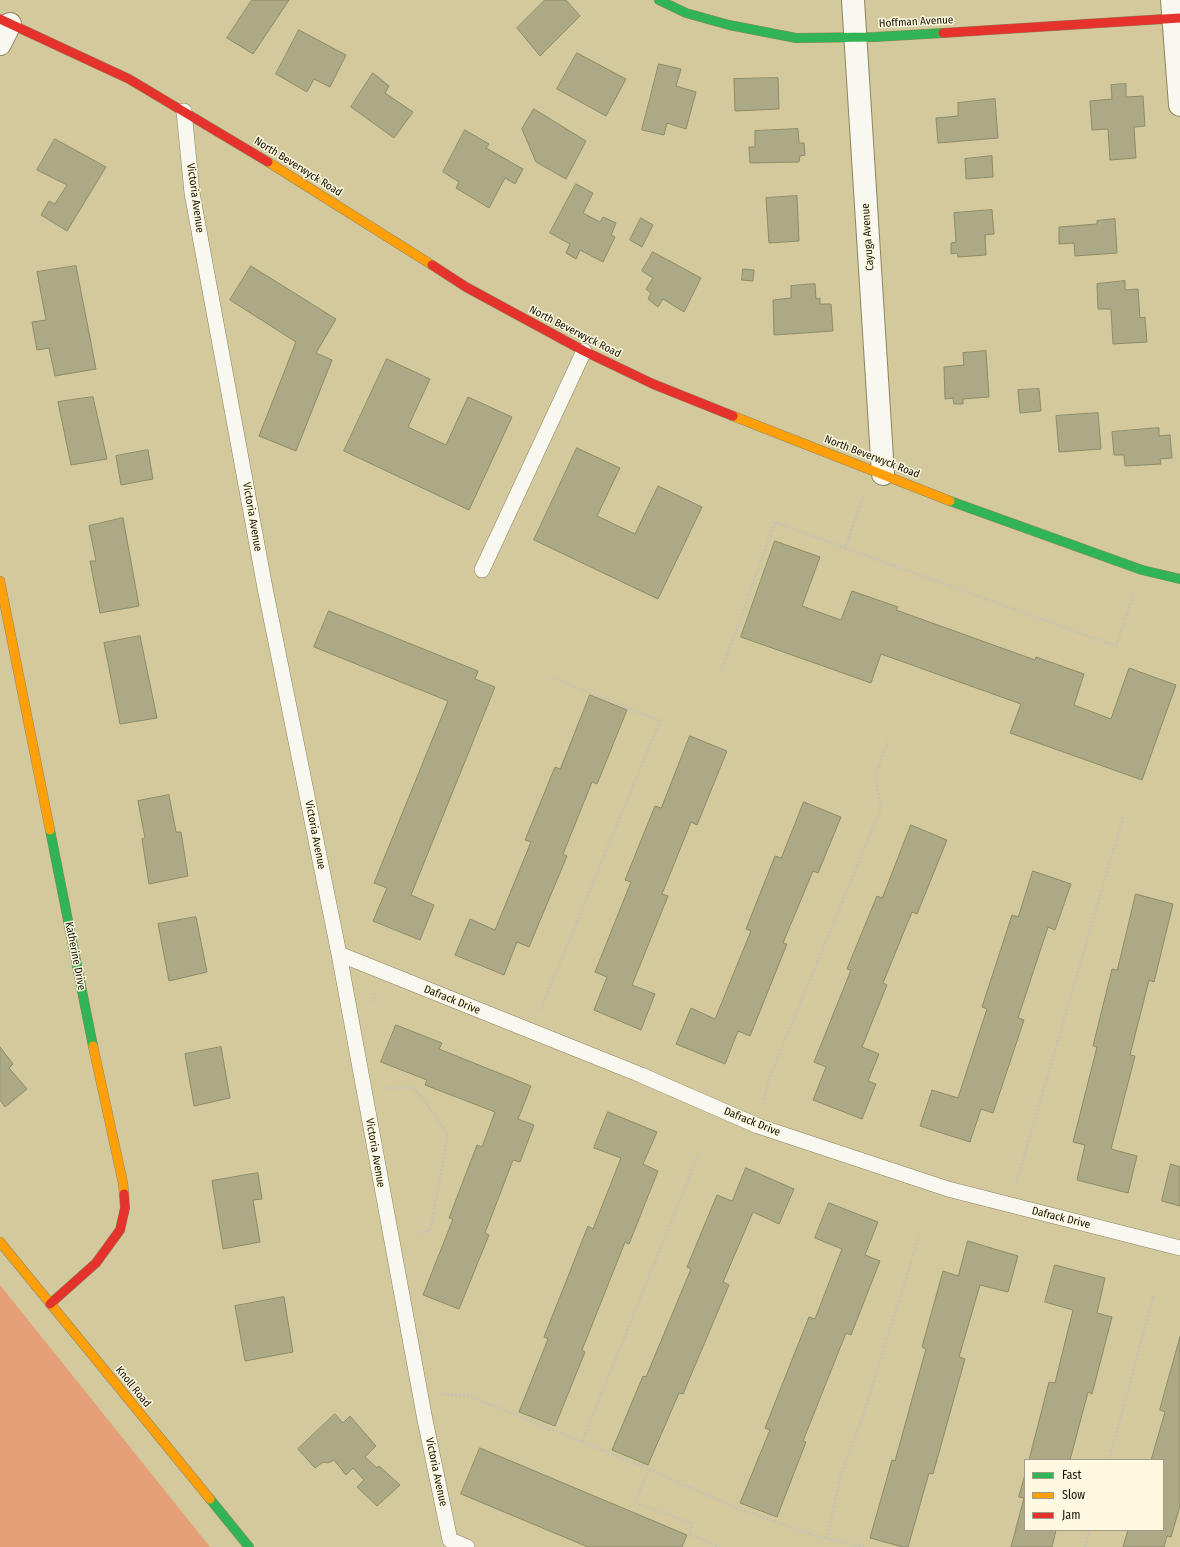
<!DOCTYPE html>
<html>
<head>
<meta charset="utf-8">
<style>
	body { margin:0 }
	#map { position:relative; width:1180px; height:1547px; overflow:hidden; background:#d3c99c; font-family:"Fira Sans Condensed",sans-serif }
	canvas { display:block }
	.legend { position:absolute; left:1024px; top:1459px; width:140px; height:72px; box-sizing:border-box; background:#fdf9e1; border:1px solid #a09c87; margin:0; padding:5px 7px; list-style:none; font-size:12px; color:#151000 }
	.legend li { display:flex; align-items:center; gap:8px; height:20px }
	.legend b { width:20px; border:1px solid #a09c87 }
</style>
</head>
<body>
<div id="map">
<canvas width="1180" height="1547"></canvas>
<ul class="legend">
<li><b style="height:5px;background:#30b455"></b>Fast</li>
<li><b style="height:5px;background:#ff9f0a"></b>Slow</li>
<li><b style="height:5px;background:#e5322d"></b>Jam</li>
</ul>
</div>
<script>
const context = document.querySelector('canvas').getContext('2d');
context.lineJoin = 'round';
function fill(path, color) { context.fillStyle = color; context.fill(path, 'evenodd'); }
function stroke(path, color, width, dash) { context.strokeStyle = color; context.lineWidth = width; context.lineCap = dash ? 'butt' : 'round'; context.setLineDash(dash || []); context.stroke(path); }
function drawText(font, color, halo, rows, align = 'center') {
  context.font = font + ' "Fira Sans Condensed",sans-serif'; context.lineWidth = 3; context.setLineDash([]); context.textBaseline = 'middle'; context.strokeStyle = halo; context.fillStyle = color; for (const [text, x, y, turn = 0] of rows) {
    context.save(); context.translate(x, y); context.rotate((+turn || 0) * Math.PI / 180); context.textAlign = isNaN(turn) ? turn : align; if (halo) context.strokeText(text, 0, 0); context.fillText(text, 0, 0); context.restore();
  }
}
const green = new Path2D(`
	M0,1285l210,262h-210z`);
const building = new Path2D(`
	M252,0h37l-36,54 -26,-16z
	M545,0h21l14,16 -40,40 -23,-28z
	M299,30l47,25 -16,32 -16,-8 -7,13 -31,-18z
	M577,53l49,26 -20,37 -49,-27z
	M659,64l22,5 -5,17 20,6 -10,37 -19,-6 -3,12 -22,-5z
	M373,73l16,13 -4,7 28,19 -19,26 -43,-31z
	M778,78l1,31 -44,2 -1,-32z
	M1126,84v13l17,-1 2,30 -11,1 2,31 -26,2 -2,-31 -16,1 -2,-29 22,-2 -1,-14z
	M995,99l3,39 -60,5 -2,-25 22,-2v-13z
	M534,109l52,32 -20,38 -30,-17 -14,-33z
	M798,129l1,14h5l1,12 -5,1 -1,6 -49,1 -1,-16h6v-16z
	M465,130l24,14 -3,4 37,21 -8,15 -10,-6 -16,30 -33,-20 3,-6 -16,-10z
	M55,139l51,28 -39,64 -26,-16 8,-14 6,3 12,-19 -30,-15z
	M992,156l1,21 -27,2 -1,-20z
	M576,184l17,9 -10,20 17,9 3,-5 13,6 -5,12 4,2 -12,25 -23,-12 -4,9 -10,-6 4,-9 -20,-11z
	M797,196l2,45 -30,2 -3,-45z
	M992,210l2,24 -9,1 1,20 -28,2 -1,-4 -6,1v-11l5,-1 -2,-29z
	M641,218l12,7 -11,22 -12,-7z
	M1115,219l2,34 -42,3 -1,-13 -15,1v-17l38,-3v-3z
	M653,252l48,26 -17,34 -21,-13 -5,8 -10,-8 3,-6 -5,-4 7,-11 -11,-7z
	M76,266l20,103 -41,7 -6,-28 -12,2 -5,-28 14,-2 -9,-48z
	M251,266l85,53 -20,34 16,7 -36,91 -37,-15 37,-94 -66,-42z
	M743,269l11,1 -1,11 -11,-1z
	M1125,281v9l13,-1 2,29 5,-1 2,25 -34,2 -2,-35h-13l-1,-25z
	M815,284l1,15 4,-1v6h11l2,27 -59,4 -1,-35 18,-2v-12z
	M986,351l3,46 -26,2v5h-9l-1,-6 -8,1 -1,-32 20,-2 -1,-12z
	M387,359l43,20 -22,48 38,18 22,-48 44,20 -43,93 -125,-59z
	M1039,389l2,22 -21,2 -2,-23z
	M93,397l14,62 -36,6 -13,-63z
	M1098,413l3,36 -42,3 -3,-36z
	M1159,428v8l11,-1 2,23 -12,1 1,5 -36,2 -1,-11h-10l-2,-23z
	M577,448l43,20 -23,48 38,18 23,-48 44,21 -44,92 -124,-59z
	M148,450l5,29 -32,6 -5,-29z
	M123,518l16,88 -39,7 -10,-52h6l-7,-35z
	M775,541l45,16 -18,49 39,14 11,-29 46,16 -2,3 139,50 1,-3 48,17 -10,31 37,14 18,-51 47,17 -34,95 -132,-47 11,-29 -140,-50 -10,29 -130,-46z
	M329,611l149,60 -3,8 20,8 -84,208 23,10 -14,35 -47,-19 14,-33 -13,-5 74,-182 -134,-54z
	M140,636l17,82 -37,6 -16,-81z
	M590,695l37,15 -30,74 -5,-2 -29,72 4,2 -38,91 -12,-5 -13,33 -49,-20 15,-36 25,11 36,-88 -6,-2 30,-73 5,2z
	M690,736l37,15 -30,74 -6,-3 -29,72 6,2 -36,89 23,9 -14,36 -47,-20 13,-33 -12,-5 36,-90 -6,-2 30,-74 6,2z
	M169,795l7,37h5l7,44 -39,8 -7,-45 3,-1 -7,-37z
	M804,802l37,15 -23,56 -5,-2 -30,72 4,1 -37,92 -12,-5 -13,33 -49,-20 15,-36 24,11 36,-88 -5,-2 29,-73 6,2z
	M911,825l36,15 -30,74 -5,-2 -29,71 4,2 -25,62 17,7 -11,27 8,3 -14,35 -49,-19 13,-33 -12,-5 37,-92 -4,-1 30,-73 5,2z
	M1033,871l38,13 -16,46 -7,-3 -30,91 6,2 -31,93 -12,-4 -11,33 -50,-16 12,-36 26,8 29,-89 -5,-2 30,-92 6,2z
	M1136,894l37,10 -19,78 -5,-2 -19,75 5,1 -24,93 26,7 -9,37 -51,-13 8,-35 -12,-3 24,-95 -4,-1 19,-77 5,1z
	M196,917l11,55 -38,9 -11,-57z
	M396,1025l46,18 -3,6 92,37 -13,33 16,6 -14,37 -7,-2 -28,73 4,2 -30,74 -36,-14 30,-76 -4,-1 28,-73 5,2 13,-35 -70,-27 2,-5 -46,-18z
	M0,1047l13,17 -4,4 18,21 -22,18 -5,-7z
	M221,1047l9,51 -36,8 -9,-52z
	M608,1112l49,20 -14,32 15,7 -29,73 -4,-2 -43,108 3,2 -30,74 -36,-14 29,-73 -4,-2 44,-111 5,3 28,-71 -27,-10z
	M1171,1164l9,3v39l-18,-5z
	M746,1168l48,21 -15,35 -26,-12 -30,70 6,3 -46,109 -4,-1 -31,72 -36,-15 31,-74 3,1 45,-108 -4,-2 30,-72 15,6z
	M258,1173l4,26 -9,1 7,42 -37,7 -11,-68z
	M829,1203l49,19 -13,33 15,6 -29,74 -5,-2 -43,108 3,1 -29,75 -37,-14 30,-73 -5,-2 44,-111 6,2 27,-70 -27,-11z
	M968,1241l50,15 -10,36 -28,-7 -21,72 6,2 -32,115 -4,-1 -21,74h-5l-33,-9 22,-78 3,1 31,-112 -4,-2 21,-76 15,5z
	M1055,1265l50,13 -8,35 15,4 -20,77 -4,-2 -18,68h-41l20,-78 6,1 18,-73 -28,-8z
	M284,1297l9,55 -48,9 -10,-55z
	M1180,1337v169l-9,31 -4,-1 -3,11h-41l5,-17h35v-70h-12l14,-48 -5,-2z
	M335,1414l8,9 7,-7 26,30 -11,11 12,11 2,-2 21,19 -23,21 -20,-19 7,-7 -11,-12 -7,7 -12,-15 -6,3 -5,-1 -8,6 -17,-19z
	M480,1448l207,87 -5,12h-94l-127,-53z
	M1025,1475v55h31l-4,17h-41l13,-49 -5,-1z`);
const path = new Path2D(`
	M864,495l-19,53 271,98 18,-53
	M720,675l55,-153 70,26
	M372,1003l3,-10
	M540,1011l120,-290 -111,-45
	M387,1088l26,-1 12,14 23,34 -18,96 -17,2
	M763,1104l6,-25 112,-271 -6,-33 14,-36
	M1016,1184l107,-367
	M443,1394l26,2 180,73 83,37 81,29 51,12
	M582,1442l117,-289
	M1109,1460l45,-166
	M649,1469l-14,33 57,22 -3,10 30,13
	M827,1539l14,-65 21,-55 58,-186
	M1085,1547l5,-17`);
const lane = new Path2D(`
	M184,111l8,82 73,395 74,366 86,466 25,120 17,7
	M482,570l102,-219
	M339,954l302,121 117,51 190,63 232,59`);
const street = new Path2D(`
	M853,0l30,474
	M1172,0l8,105
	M0,44l10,-20`);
const fast = new Path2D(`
	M659,0l27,13 43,12 67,13 79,-1 68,-4
	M950,501l192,69 38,9
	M50,830l43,216
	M210,1499l39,48`);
const slow = new Path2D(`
	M268,162l164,103
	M733,416l217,85
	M0,581l50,249
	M93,1046l30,137 1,11
	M0,1242l210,257`);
const jam = new Path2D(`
	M0,19l129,60 139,83
	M943,33l237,-15
	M432,265l34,22 118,64 69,33 80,32
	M50,1304l46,-41 24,-33 5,-22 -1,-14`);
const streetNames = [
	["Hoffman Avenue",916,22,-3],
	["North Beverwyck Road",298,167,32],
	["Victoria Avenue",195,198,82],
	["Cayuga Avenue",868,237,-94],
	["North Beverwyck Road",575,332,27],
	["North Beverwyck Road",872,457,21],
	["Victoria Avenue",252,517,80],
	["Victoria Avenue",315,835,79],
	["Katherine Drive",75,956,79],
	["Dafrack Drive",452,1000,22],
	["Dafrack Drive",752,1122,22],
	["Victoria Avenue",375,1153,80],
	["Dafrack Drive",1061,1218,14],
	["Knoll Road",133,1387,51],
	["Victoria Avenue",436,1472,78]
];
fill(green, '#e5a078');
fill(building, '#aba986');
stroke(building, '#8d8b67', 1);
stroke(lane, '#8d855e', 16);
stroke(street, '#8d855e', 24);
stroke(fast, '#8d855e', 10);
stroke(slow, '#8d855e', 10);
stroke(jam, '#8d855e', 10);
stroke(path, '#c5c2b6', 2.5, [2, 2]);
stroke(lane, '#f8f7f0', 15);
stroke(street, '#f8f7f0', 22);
stroke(fast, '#30b455', 9);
stroke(slow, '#ff9f0a', 9);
stroke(jam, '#e5322d', 9);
drawText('11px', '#151000', '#fdf9e1', streetNames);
</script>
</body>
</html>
